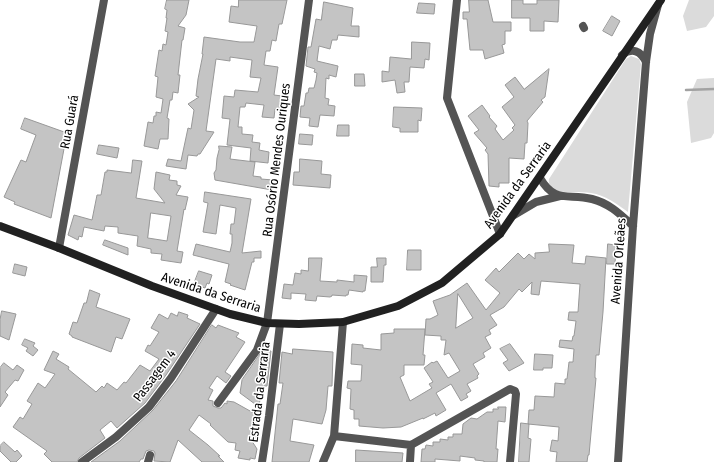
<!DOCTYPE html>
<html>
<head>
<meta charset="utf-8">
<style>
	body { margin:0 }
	canvas { display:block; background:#fff }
</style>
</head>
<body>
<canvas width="714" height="462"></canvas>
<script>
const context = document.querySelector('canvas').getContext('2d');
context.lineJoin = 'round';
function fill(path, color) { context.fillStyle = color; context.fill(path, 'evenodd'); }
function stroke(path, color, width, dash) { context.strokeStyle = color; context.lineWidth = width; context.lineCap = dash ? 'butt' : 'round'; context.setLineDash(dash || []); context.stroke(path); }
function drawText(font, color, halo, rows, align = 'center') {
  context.font = font + ' "Fira Sans Condensed",sans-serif'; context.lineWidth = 3; context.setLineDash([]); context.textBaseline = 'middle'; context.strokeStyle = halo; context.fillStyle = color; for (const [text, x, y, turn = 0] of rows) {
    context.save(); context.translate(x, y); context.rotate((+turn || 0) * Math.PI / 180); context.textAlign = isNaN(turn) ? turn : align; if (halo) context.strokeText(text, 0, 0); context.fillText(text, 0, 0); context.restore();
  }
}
const green = new Path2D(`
	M689,0h25v16l-8,11 -19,4 -4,-15z
	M631,56l8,3 2,5 -13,148c-11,-8 -23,-17 -37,-19 -11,-2 -23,0 -35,-2 -5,-2 -8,-7 -7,-12l77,-120z
	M714,78v55l-3,5 -20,5 -4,-41 10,-23z`);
const stream = new Path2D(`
	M686,90l28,-1`);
const building = new Path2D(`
	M167,0h22l-3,15 -8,11 7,2 -2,12h-1l-4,35h2l-2,18 -5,-1 -1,8h-2l-3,18 2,1 -1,20h-8l-2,10 -14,-3 4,-24 5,1 1,-7h2v-4l5,1 2,-14 -7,-2 2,-20 -3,-1 4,-26 3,1 1,-7 3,1 2,-13 -3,-1 2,-13h-1l1,-8 -2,-1z
	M239,0h48l-5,24h-3l-3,17 -4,-1 -2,11h-4l-2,14 14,2 -4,28 8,1 -1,14 -6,-1 -1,9 -12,-1 2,-12 -18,-2 -1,4h-5l-2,20h4v7l11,1 -1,7 8,1 -1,7 10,2 -1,11 -18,-2 1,-13 -24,-3 3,-26 -8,-1 2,-22 10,1 1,-7 23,2 3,-14 -11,-1 2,-17 -22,-3v4l-14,-2 -10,72 8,1 -14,22h-2l-1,2 -9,-1 -2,14 -20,-3 2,-7 13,2 7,-33 3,1 3,-19 -6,-6 11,-7 -3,-1 2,-17 5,-25h-1l2,-17 36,5h14l3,-16 -28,-4 2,-16 7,1z
	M469,0h19l5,22h18v9h-6v13l-3,1 2,8 -19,6 -2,-9h-13l-3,-31h-4v-7h6z
	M512,0h11v4h14v-4h22l-1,22 -14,-1v10h-14v-13h-18z
	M324,2l29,6 -2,18h8v11l-21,-2 -1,5h-5l-2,9 -11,-3 -2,15 21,5 -2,11 -7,-2v4l-3,-1 -1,20 4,1 -1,6 7,1 -1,10 -14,-1 -2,12 -9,-1 1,-8 -10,-1 1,-11h3l2,-13h2l1,-5h5l2,-8 1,-7 -3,-1 1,-3 -9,-3 2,-19h3l5,-28 5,1z
	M419,3l16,1 -1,10 -17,-1z
	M612,16l8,5 -8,15 -9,-5z
	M412,42l18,1 -1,17 -4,-1 -1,9 -14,-1 -1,15h-5l1,10 -8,1 -2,-13 -13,2v-11l7,1 1,-15 21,2z
	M549,69l-4,28 -4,3 2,2 -16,19 1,2 -1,20h-2l-1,16 -15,-1v25h-10v4l-10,-1 -1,-32 -3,-4 2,-2 -13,-15 5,-3 -11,-14 14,-11 8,11 -1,1 8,9 -2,3 8,11 11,-10 -2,-2 3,-3 -13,-18 12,-10 -9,-12 10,-8 9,12z
	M355,74h9l1,12h-10z
	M394,107l28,1 -1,13 -3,-1v12h-18v-4l-7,-1z
	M25,118l42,15 -16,85 -37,-14 1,-2 -11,-5 17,-37 5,2 10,-27 -15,-6z
	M338,125h11v11h-12z
	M300,134l13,1 -1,10 -13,-1z
	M99,145l20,3 -2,10 -20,-4z
	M219,146l13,1 -2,12 25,3 -2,14 8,1v2l12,1 -1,10 -57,-10 -1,-7 2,-3 1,-12 2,-8z
	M300,159l22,2 -1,13 10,1 -1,13 -37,-3 1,-13h5z
	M133,160l9,1 -6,37 29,5 -11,-14 2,-17 14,3 -1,5 8,1v4l4,1 -5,9 12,2 -3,13 -1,-1 -7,42 6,1 -2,11 -20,-3 1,-6 -11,-1v-4l-14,-3 1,-10 -20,-3v-6l-13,-1 -1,5 -20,-4 -2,10 -3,-1 -1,4 -10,-5 6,-20 18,5 5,-25h4l4,-23h2v-2l24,3zM151,213l20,3 -4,25 -19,-3z
	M205,192l46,7 -9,54 19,-2v7h-7v4h-2l-7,28 -15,-5 1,-1 -6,-2 4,-18 -36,-9 3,-11 34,8 2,-9v-9h-2l1,-10h3l2,-16 -16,-3 -4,29 -13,-2 5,-29 -4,-1z
	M105,240l23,8v7l-25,-10z
	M549,244l25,1 -2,18 13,1 1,-8 20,2 -3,54 -4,43h-3l-1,18v5h1l-7,77h-1l-1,7h-31l1,-10 -7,-1 2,-11 6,1 1,-14 -31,-3 1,-14h5l1,-14 19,1 1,-14 10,1v-5h2l2,-17h4l1,-13 -15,-2 1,-7 12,1 1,-5h1l2,-15 -8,-1 1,-8h9l2,-28 -39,-3 -2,14 -8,-1 1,-12 -10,10 -3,-3 -15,18 -14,8 7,10 -8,5 2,4 -6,3 6,11 -8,5 2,4 -12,7 6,10 -2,2 1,2 -11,6 4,7 -5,3 2,3 -7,4 -10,-17 -15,9 10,17 -10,6 -1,-3 -12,6v-1l-22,9 -18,1 -24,-2v-7h-5v-9l-4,-1 1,-20 -4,-1 1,-7h13l1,-16 -11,-1 1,-20 11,1v3l18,2v-16l13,-1v-4h31l-2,26h2l-1,10h-20v10l-4,2 10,24 22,-13 -3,-4 4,-2 -9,-14 8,-6 1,1 4,-2 11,17 12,-7 -11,-18 -5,2 2,-15h-5v-4l-16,-1 1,-16h4l8,-4 -5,-14 17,-6 17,-12 19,27 14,-17 -15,-13 11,-12 3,4 19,-19 6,6 5,-5 6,5v-6l14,-1zM458,294l15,24 -17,10z
	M608,244l8,1 -1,19h-8z
	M408,250h13v20h-14z
	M309,258h13l-2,23 17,1v-2l17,2v-7l13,1 -2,15h-2v1l-14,-2 -1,5h-2v1l-14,-1v1l-2,1 -13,-1 -1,5 -11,-1 1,-6 -15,-1v6l-9,-1 2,-14 9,1 2,-12 6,1v-4l7,1z
	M377,258h9v7h-2l-1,17h-12v-15h6z
	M15,264l12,3 -2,9 -12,-3z
	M199,271l13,4 -3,9 -2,-1 -2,5 -11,-4z
	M90,290l10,4 -4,13 34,12 -8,20 -6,-2 -5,15 -39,-15v-1l-3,-2 4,-12 4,1 7,-20h2z
	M2,311l14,3 -7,26 -9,-4v-16z
	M179,312l9,3 -1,3 13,6 -34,51 -21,28 -28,25 -6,-7 -11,9 5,8 -26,20 -2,4h-25l-8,-8 3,-3 -34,-24 7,-10 3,2 9,-15 -5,-3 11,-18 7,5 10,-14 -11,-4 9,-19 6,3 -3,5 13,8 -1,2 28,23 6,-6 2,2 3,-5 10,7 7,-8 2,1 14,-18 10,6 9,-12 -14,-8 3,-6 2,1 9,-14 -8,-4 8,-14 9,5 3,-6 6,3z
	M212,325l4,3 2,-3 21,8 -3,4 9,5 -20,30 6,4 -5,7 -9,-7 -8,12 4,2 -5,10 5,1v5l5,2h3l4,-5 2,1v-3l7,1 25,14 -3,23 -6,-1 7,11 -2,10 -5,-1v2l-12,-2 2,-7 -5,-1 1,-7 -8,-1 -18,-17 1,-1 -12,-9 -10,15 19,15 12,11h-2l6,6h-22l-24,-22 -8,22 -16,-1 1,-8 -1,-2 -5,-1 -3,1 -3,8h-2l-2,3h-48l29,-21 33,-31 23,-29z
	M25,339l10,4 -2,3 5,4 -5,6 -7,-5 2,-3 -6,-3z
	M510,344l14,19 -15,8 -6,-8 5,-3 -8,-11z
	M293,349l40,3 -1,34h-4l-2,24 -4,14 -29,-5 -3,22 24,4 -5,17h-37l6,-58h2l3,-21h-4l3,-31 10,2z
	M263,350l8,1 -4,35h-3v7l-3,-1 -2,15 -19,-14 2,-13z
	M535,354l18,1 -1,13h-9v2h-9z
	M4,363l9,7 4,-5 7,5 -6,11 -3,-1 -10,12 3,3 -8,12v-39z
	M498,407h8l-1,15 -7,-1 -2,28h2l-1,13h-13v-1l-9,-1v-2l-15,-2v5l-25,-2v3h-14l1,-13h3l1,-4 7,1v-4h7v-3l8,1v-3h5v-3h9l1,-10 8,-6 6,1 10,-7h6v-3h5z
	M521,423l8,1 -1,14 3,1 -2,23h-10z
	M4,442l11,10 2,-2 5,6 -6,6h-5l-11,-11v-5z
	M356,450l47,3 -1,9h-46z`);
const minor = new Path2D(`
	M457,0l-10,98 53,136
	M583,26l1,2
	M59,248l45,-248
	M218,403l39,-53 10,-27 42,-323
	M334,436l77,9 99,-56 5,2 1,3 -6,68
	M82,462l34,-25 33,-30 22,-29 45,-69
	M148,462l2,-7
	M262,462l7,-46 11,-92
	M323,462l11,-26 9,-114
	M410,462l1,-17`);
const tertiary = new Path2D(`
	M622,55c10,-8 19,-4 24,7
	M540,178c15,26 28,15 52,21 17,4 29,16 41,27
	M514,215l22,-13 24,-6
	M618,462l15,-236 13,-164 4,-28 8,-29`);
const secondary = new Path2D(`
	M0,226l59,22 93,38 78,28 37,9 32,1 44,-2 55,-16 44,-23 58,-49 161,-234`);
const streetNames = [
	["Rua Guará",70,122,-80],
	["Rua Osório Mendes Ouriques",277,160,-83],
	["Avenida da Serraria",518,185,-54],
	["Avenida Orleães",619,261,-86],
	["Avenida da Serraria",211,293,18],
	["Passagem 4",155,376,-53],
	["Estrada da Serraria",260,392,-83]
];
fill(green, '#dbdbdb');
stroke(stream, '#a2a2a2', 2.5);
fill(building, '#c4c4c4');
stroke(building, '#989898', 1);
stroke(minor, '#545454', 8);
stroke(tertiary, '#545454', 8);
stroke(secondary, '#212121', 8);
drawText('13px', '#000', '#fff', streetNames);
</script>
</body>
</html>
